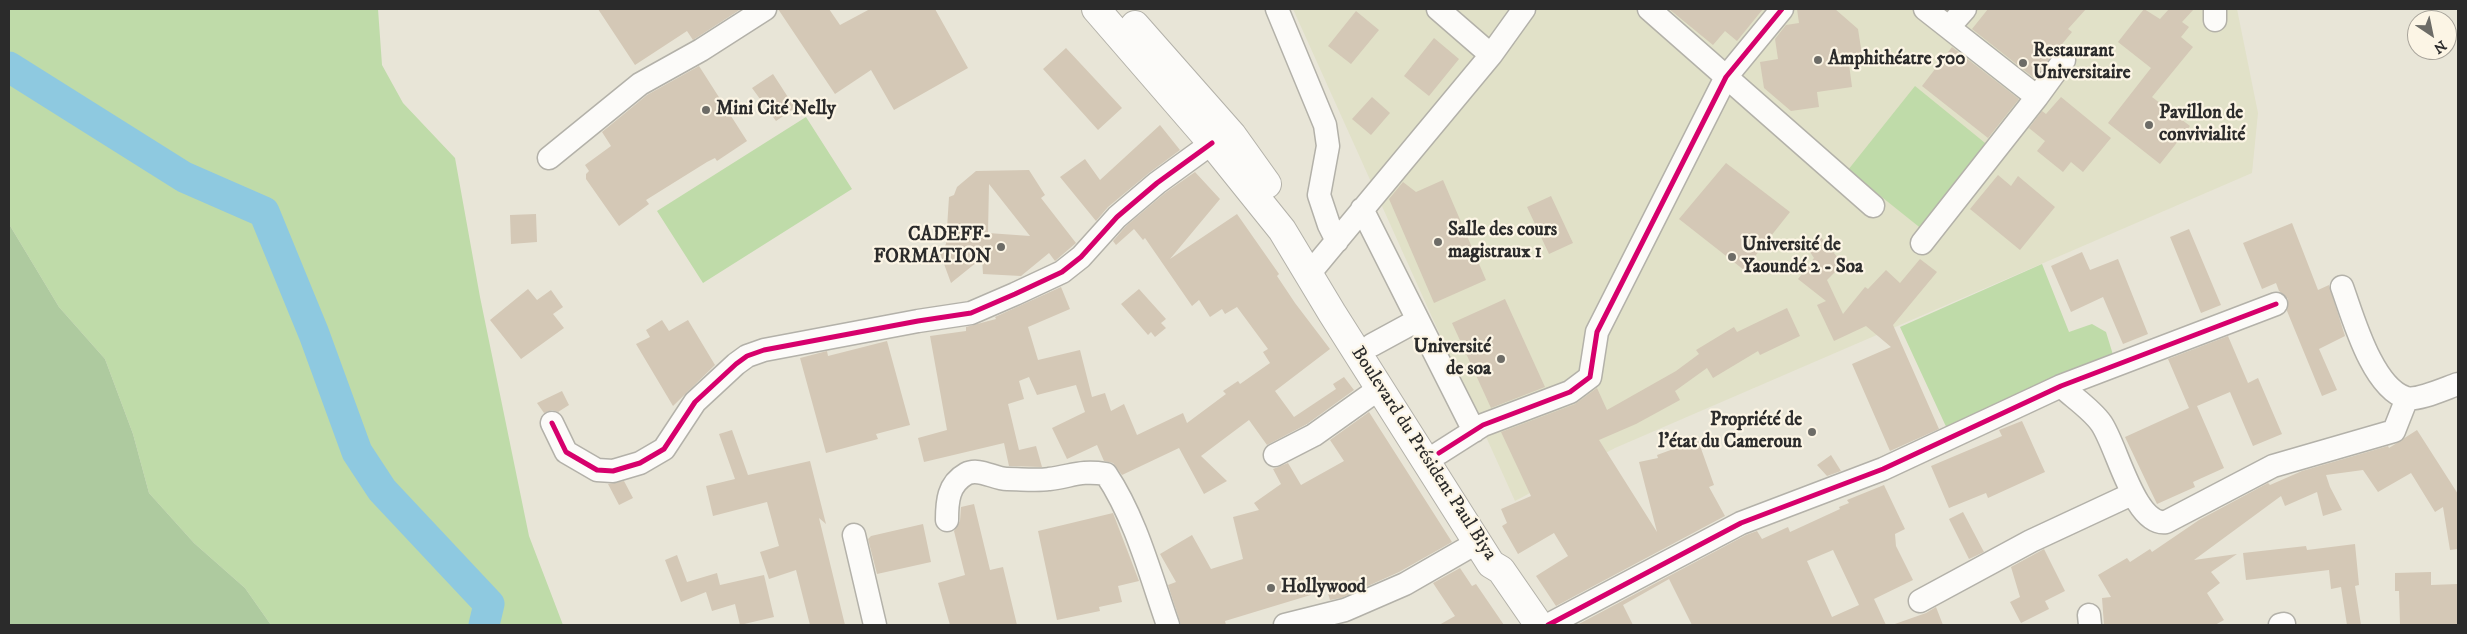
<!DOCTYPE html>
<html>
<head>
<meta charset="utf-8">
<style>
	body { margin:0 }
	#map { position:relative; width:2467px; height:634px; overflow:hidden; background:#e8e5d7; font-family:"IM FELL DW Pica",serif }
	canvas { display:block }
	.frame { position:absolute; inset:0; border:10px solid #2b2b2b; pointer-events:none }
	.north { position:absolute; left:2407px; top:10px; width:50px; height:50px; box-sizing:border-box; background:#fcf5e5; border:1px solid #a8a49b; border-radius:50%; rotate:146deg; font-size:14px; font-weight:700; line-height:20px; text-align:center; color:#2b2b2b }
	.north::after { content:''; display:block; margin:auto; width:18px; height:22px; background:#6d6c67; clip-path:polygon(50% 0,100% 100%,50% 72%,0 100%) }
</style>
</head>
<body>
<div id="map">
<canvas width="2467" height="634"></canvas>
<div class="frame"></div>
<div class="north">N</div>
</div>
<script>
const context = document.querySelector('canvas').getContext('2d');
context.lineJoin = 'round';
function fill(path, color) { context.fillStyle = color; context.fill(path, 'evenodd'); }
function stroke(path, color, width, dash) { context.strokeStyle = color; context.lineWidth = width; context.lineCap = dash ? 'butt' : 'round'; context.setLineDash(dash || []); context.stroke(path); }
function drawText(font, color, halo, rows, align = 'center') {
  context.font = font + ' "IM FELL DW Pica",serif'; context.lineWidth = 4.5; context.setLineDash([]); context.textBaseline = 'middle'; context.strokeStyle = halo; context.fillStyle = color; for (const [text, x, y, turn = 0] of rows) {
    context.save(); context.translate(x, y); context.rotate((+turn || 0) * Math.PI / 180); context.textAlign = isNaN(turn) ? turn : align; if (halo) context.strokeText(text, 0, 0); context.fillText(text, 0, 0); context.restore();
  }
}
const built = new Path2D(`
	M1293,9h944l21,104 -6,60 -637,275 -100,53z`);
const green = new Path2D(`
	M9,9h369l4,56 21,38 52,55 25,139 49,239 34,89h-292l-26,-37 -51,-45 -45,-50 -16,-59 -28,-75 -46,-52 -50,-83z
	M1915,86l75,61 -67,83 -75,-60z
	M806,117l46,72 -149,94 -46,-72z
	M2042,264l27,68 23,-8 14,8 8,26 -165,75 -49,-106z`);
const forest = new Path2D(`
	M9,224l50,83 46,52 28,75 16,59 45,50 51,45 26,37h-262z`);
const river = new Path2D(`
	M9,67l175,110 80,35 50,122 43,118 25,38 107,114 -5,21`);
const building = new Path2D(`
	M598,9h143l-48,31 -6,-9 -52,34z
	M778,9h51l11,16 30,-16h65l33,59 -74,42 -23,-40 -36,24z
	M1669,9h94l-26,32 -12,-10 -12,14z
	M1797,9h38l23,20 5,32 -14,3 3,23 -35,5 2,15 -28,4 -27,-23 -4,-26 18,-3 -3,-20 11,-14 13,-2z
	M1988,9h98l-18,20 4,3 -38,46 -62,-49z
	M2144,9l16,10 9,-10h25l-12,13 7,5 -8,10 12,10 -41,50 38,29 -30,38 -52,-41 43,-55 -33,-26z
	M1356,11l23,19 -28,34 -23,-18z
	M1434,38l25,21 -30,37 -25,-20z
	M1952,47l67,52 -31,39 -66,-52z
	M1066,48l56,60 -24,22 -55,-61z
	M699,66l48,75 -30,20 -2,-3 -8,4 -61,38 3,4 -30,22 -33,-47v-5l3,-3 -4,-6 26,-19 -9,-14 45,-37z
	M773,74l22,34 -19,13 -24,-33z
	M1372,97l18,16 -19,22 -19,-16z
	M2061,97l50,41 -28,34 -12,-10 -8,10 -26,-21 8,-10 -16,-13 13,-17 4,3z
	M1160,125l20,25 -31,23 -41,34 -12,14 -36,-44 25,-18 15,21z
	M1726,163l64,49 -46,58 -65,-51z
	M1029,170l16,25 -4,3 35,45 -21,18 -6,-8 -28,23 -38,-2 -1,-16 -31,25 -11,-30 6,-9 3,-47 5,-2 3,-8 19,-16zM989,184l41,52 -42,-3z
	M1195,172l25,27 -50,60 67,-45 42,60 -2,2 18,27 35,46 -55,42 19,26 42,-28 -3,-5 11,-7 10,13 -47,34 -40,21 -18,-25 -48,36 26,25 -23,13 -25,-46 -57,27 -9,-12 -9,-2 -7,-16 -30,14 -15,-31 33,-16 -9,-27 -39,10 -8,-18 -10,4 5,18 -16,5 11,46 17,-4 6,21 -33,-1 -5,-23 -80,19 -6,-24 29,-8 -17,-94 36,-5v-4l30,-8 -1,-2 66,-30 9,22 -42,18 10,33 42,-10 12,47 13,-4 6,18 13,-7 13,31 46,-22 4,10 39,-29 -3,-3 15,-10 2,3 30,-21 -7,-11 5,-3 -31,-42 -12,7 -3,-5 -12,8 -11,-17 -7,6 -47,-68 -2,2 -9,-11 -18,16 -3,-4 13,-15 39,-33z
	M1998,175l13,11 7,-10 37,31 -35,43 -50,-41z
	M1443,180l43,100 -52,23 -45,-104 14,-17 13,10z
	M1551,196l22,47 -24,11 -22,-47z
	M536,214l1,28 -26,2 -1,-29z
	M2292,223l26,67 11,-5 16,51 -26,13 18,41 -15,6 -35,-85 1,-12 -9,-8 -3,-8 -14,6 -19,-46z
	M2189,229l32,76 -20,8 -31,-76z
	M1820,236l23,28 -16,16 16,34 22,-27 3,2 18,-19 14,13 20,-24 17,13 -44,53 46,104 -49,22 -38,-87 39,-17 -25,-21 -32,15 -17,-36 9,-4 -28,-22 16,-21 -8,-12z
	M2082,252l8,18 28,-11 30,75 -25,10 -20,-47 -32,15 -20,-46z
	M528,289l9,11 14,-10 12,17 -10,7 11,14 -43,31 -31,-39z
	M1139,289l27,30 -5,4 5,5 -11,9 -4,-5 -3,3 -27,-31z
	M1505,299l40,88 -54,21 -39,-85z
	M1787,308l13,28 -40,19 -2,-4 -45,27 -6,-10 -32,23 5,9 -44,24 -37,16 58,92 -18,-70 19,-4 -1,-3 41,-15 16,45 -5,2 16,29 -169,90 -20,-30 32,-20 -14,-23 -36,21 -16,-28 5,-3 -6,-14 30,-13 -30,-64 74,-28 22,-16 10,22 69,-39 23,-17 -3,-4 38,-23 3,5z
	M662,320l7,11 19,-11 27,45 -42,41 -37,-62 14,-7 -4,-7z
	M2228,336l20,47 10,-5 24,56 -29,12 -23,-54 -33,14 27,62 -31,14 2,5 -38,17 -32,-67 64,-29 -21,-49z
	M887,341l23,84 -34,9 2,5 -52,14 -26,-95 27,-7 1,5z
	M562,391l7,14 -11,7 -6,-2 -8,3 -7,-10z
	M1369,412l83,130 -53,30 -58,26 -11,2 -3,-10 -102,31 1,4h-45l-13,-40 8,-3 -16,-28 32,-19 19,34 32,-10 -10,-42 26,-7 -5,-7 27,-19 -8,-15 15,-6 13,22 43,-24 -14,-21z
	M2022,421l23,51 -57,26 -2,-5 -37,15 -18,-42 71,-30 -3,-6z
	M732,430l16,45 62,-14 16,63 -7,-6 26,107h-35l-14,-55 -27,9 -9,-27 19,-6 -12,-44 -54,14 -7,-30 29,-7 -16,-45z
	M2417,430l41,64v55l-8,1 -7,-43 -8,5 -24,-39 -33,19 -15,-22 -37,5 4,12 12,23 -19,6 -6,-24 -32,14 -4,-10 -87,64 43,-6 -26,18 9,11 -13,10 17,27 -9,5h-111l-2,-27 9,-1 -13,-22 29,-17 3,4 20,-13 2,3 47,-32 69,-37 2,2 32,-14 86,-25 1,2z
	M1831,455l10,16 -14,5 -10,-11z
	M624,481l9,17 -14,7 -11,-21z
	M1884,485l21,44 -10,5 1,12 17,34 -39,19 12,26h-194l-23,-46 -46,26 10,20h-56l169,-90 11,-4 5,8 26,-12 2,5 50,-23 -1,-2 10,-4 -2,-3zM1833,550l26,55 -27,12 -25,-56z
	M974,504l16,66 13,-3 14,58h-67l-12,-42 27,-8 -11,-44 6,-10 1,-14z
	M1963,512l21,40 -15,7 -20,-40z
	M1113,513l26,68 -21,5 4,16 -23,5 1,4 -43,9 -19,-89z
	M923,524l8,38 -54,12 -9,-35 3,-3z
	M2355,544l4,41 -4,1 6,39h-14l-6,-38 -10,2 -2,-19 -83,10 -3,-27 63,-7 1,4z
	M2044,549l21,42 -20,10 4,8 -28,14 -11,-21 10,-5 -9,-30z
	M677,555l10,27 30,-9 3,12 44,-10 10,42 -34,8 -5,-21 -23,7 -6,-19 -25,10 -16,-42z
	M1460,568l12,18 4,-2 28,41h-65l16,-9 -22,-33z
	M2431,572v13l27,-1v41h-58l-1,-34h-4v-18z
	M1936,607l7,18h-51l34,-12z`);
const minor = new Path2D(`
	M1277,9l48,116 3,21 -9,49 10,30 8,16
	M1438,9l53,46
	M1649,9l224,197
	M1925,9l112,88
	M2215,20v-11
	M1949,27l16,-18
	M549,158l91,-74 61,-34 64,-41
	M1362,209l112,222
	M1922,243l115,-146 27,-37
	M1309,274l182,-219 33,-46
	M2342,287c11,30 30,100 64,111 12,3 40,-10 52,-14
	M1372,345l46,-25
	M2061,386c13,12 30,23 40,37 16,22 33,103 65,99l107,-56 121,-35 13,-33
	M552,423l14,29 31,18 16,1 27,-8 24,-14 31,-47 41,-38 11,-8 17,-6 154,-29 53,-8 44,-19 47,-22 19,-15 36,-40 40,-34 55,-40
	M1439,453l44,-28 87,-33 20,-15 7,-45 129,-255 56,-68
	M1275,455l39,-20 66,-47
	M947,520c0,-18 1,-36 19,-46 13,-7 28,5 41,5 14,0 29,2 42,0 24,-3 31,-9 57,-5 30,45 44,100 62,151
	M854,535l21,90
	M1920,601l111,-60 101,-47
	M2089,615l1,10
	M1285,625l60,-15 60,-26 73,-42
	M1548,625l193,-102 142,-54 178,-83 215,-82
	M2280,625l4,-1`);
const major = new Path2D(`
	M1096,9l116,134 70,87 50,83 159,251 10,6 38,55
	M1135,25l97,110 35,49`);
const cycleway = new Path2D(`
	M552,423l14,29 31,18 16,1 27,-8 24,-14 31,-47 41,-38 11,-8 17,-6 154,-29 53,-8 44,-19 47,-22 19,-15 36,-40 40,-34 55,-40
	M1439,453l44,-28 87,-33 20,-15 7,-45 129,-255 56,-68
	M1548,625l193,-102 142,-54 178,-83 215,-82`);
const markers = [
	[1818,60,5,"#6d6c67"],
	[2023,63,5,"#6d6c67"],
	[706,110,5,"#6d6c67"],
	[2149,125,5,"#6d6c67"],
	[1438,242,5,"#6d6c67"],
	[1001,247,5,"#6d6c67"],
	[1732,257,5,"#6d6c67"],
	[1501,359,5,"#6d6c67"],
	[1812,432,5,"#6d6c67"],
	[1271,588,5,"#6d6c67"]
];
const poiNames = [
	["Restaurant",2033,52],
	["Universitaire",2033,74],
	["Amphithéatre 500",1828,60],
	["Mini Cité Nelly",716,110],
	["Pavillon de",2159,114],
	["convivialité",2159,136],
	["Salle des cours",1448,231],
	["magistraux 1",1448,253],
	["CADEFF-",991,236,"right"],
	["FORMATION",991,258,"right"],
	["Université de",1742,246],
	["Yaoundé 2 - Soa",1742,268],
	["Université",1491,348,"right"],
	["de soa",1491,370,"right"],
	["Propriété de",1802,421,"right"],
	["l'état du Cameroun",1802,443,"right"],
	["Hollywood",1281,588]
];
const streetNames = [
	["Boulevard du Président Paul Biya",1423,454,57]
];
fill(built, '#e1e1c8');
fill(green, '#bfdba9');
fill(forest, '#aeca9f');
stroke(river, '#8ec9e0', 31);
fill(building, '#d4c8b6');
stroke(minor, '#b3b1a9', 25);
stroke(major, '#b3b1a9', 30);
stroke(minor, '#fcfbf9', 22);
stroke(major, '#fcfbf9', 28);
stroke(cycleway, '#d6006c', 5);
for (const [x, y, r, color] of markers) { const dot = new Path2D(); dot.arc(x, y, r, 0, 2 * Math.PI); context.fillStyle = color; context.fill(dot); stroke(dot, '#fcf5e5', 2); }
drawText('bold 19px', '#2b2b2b', '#fcf5e5', poiNames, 'left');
drawText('19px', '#2b2b2b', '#fcf5e5', streetNames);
</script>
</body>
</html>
